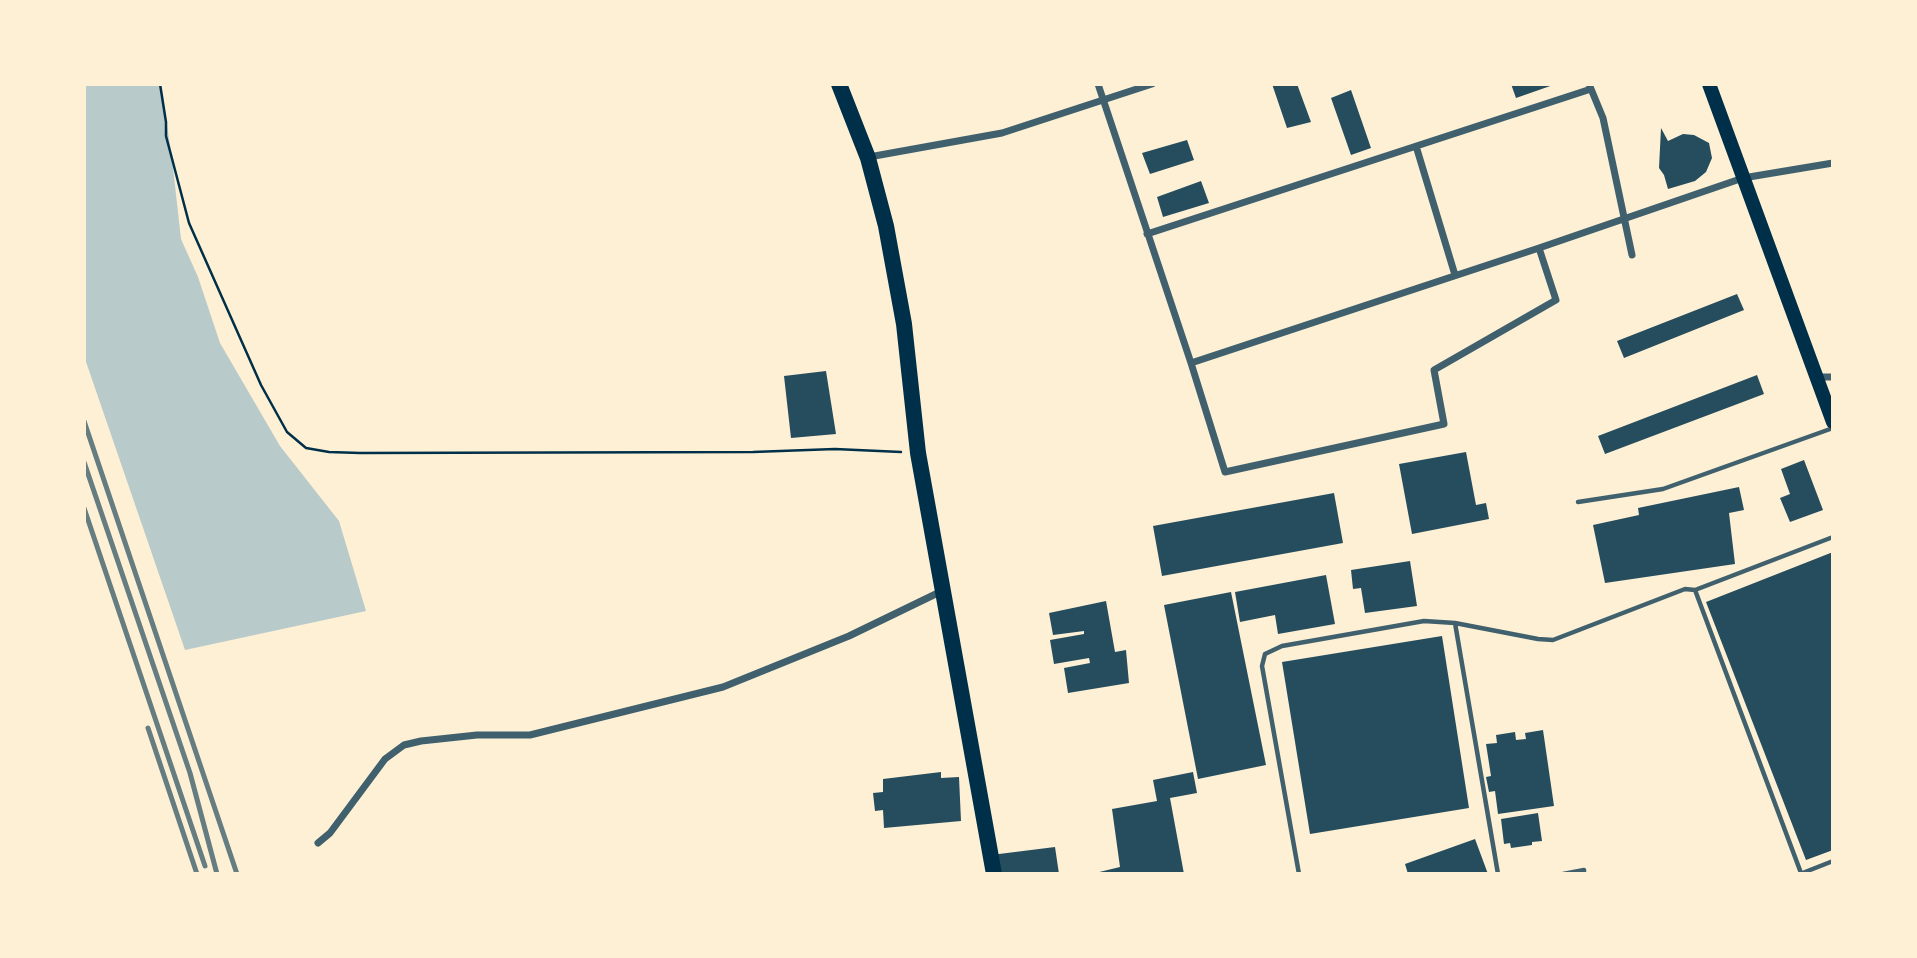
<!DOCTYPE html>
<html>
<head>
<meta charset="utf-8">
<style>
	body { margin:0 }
	#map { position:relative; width:1917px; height:958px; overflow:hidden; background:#fdf0d5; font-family:Roboto,sans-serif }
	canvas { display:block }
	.frame { position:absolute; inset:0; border:86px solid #fdf0d5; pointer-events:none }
</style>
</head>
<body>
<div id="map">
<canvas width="1917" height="958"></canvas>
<div class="frame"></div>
</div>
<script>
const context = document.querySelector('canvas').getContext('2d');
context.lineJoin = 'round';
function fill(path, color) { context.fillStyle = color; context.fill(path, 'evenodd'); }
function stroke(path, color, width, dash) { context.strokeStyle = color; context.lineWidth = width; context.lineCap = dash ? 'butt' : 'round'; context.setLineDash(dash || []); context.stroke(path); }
const green = new Path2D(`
	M84,84h77l11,75 9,80 17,38 22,66 60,103 59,75 27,90 -181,39 -101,-294z`);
const building = new Path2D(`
	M1272,84h25l14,38 -24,6z
	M1511,84h45l-40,14z
	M1351,90l20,58 -20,7 -20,-57z
	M1661,128l7,13 15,-7 11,1 15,8 3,15 -6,14 -11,9 -27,8 -4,-14 -5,-7z
	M1187,140l7,20 -44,14 -8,-21z
	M1201,181l8,22 -46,14 -6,-20z
	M1737,294l7,16 -120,48 -7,-17z
	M826,371l10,63 -45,4 -7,-62z
	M1757,375l7,19 -159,60 -7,-18z
	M1466,452l10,53 10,-2 3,16 -77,15 -13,-70z
	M1804,460l19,50 -33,12 -10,-24 10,-4 -9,-25z
	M1739,487l5,23 -15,3 6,51 -130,19 -12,-58 46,-10 -1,-7z
	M1334,493l9,50 -181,33 -9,-50z
	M1833,552v298l-27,10 -100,-258z
	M1410,561l7,45 -52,7 -4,-25 -8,1 -2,-19z
	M1326,575l9,49 -57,10 -3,-19 -35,7 -5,-30z
	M1231,592l35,173 -68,14 -34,-174z
	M1106,601l9,51 11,-2 3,33 -61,10 -4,-25 26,-5 -1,-5 -35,6 -4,-24 34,-6v-3l-31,4 -4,-22z
	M1442,636l27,172 -159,26 -28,-172z
	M1543,730l11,76 -56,8 -3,-23 -6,1 -3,-15 5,-1 -5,-32 11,-1 -1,-8 19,-3 1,8 10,-1 -1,-6z
	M941,772v6l18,-1 2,44 -77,7 -1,-18 -8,1 -2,-18 10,-1v-13z
	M1193,772l4,21 -27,5 14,76h-93l29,-7 -8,-58 45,-8 -4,-21z
	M1538,813l4,28 -10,1v3l-21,3 -1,-5 -6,1 -3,-25z
	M1475,839l13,35h-80l-3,-10z
	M1055,847l4,27h-64l-4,-19z`);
const path = new Path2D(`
	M160,84l6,38v14l23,87 72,162 26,47 19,16 23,4 31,1 393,-1 82,-3 66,3`);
const service = new Path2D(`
	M1578,502l85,-13 170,-61
	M1695,590l106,283
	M1455,623l43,251
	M1299,874l-37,-208 3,-12 17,-8 142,-25 31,2 83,16 15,1 132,-51 10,1 138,-53
	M1563,874l21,-4v4
	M1800,874l33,-13`);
const minor = new Path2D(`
	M1098,84l93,279 34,109 219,-48 -10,-54 122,-70 -17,-52
	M1589,84l14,34 29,137
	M1416,146l39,129
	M869,157l133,-24 150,-49
	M1147,234l444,-145
	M1191,363l348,-115 204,-70 90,-15
	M1817,377h16
	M318,843l12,-10 55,-74 19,-14 17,-4 56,-6h53l193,-48 126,-51 95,-46`);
const primary = new Path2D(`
	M1709,84l124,338`);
const trunk = new Path2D(`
	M839,84l29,74 18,68 18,98 14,129 76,421`);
const rail = new Path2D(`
	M84,421l153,453
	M84,462l106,311 27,101
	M84,508l121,358
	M148,728l49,146`);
fill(green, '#b9caca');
fill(building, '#264d5e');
stroke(path, '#003049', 2.5);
stroke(service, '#3f606c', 4.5);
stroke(minor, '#3f606c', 7);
stroke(primary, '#003049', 14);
stroke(trunk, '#003049', 16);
stroke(rail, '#657d81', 5);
</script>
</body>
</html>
